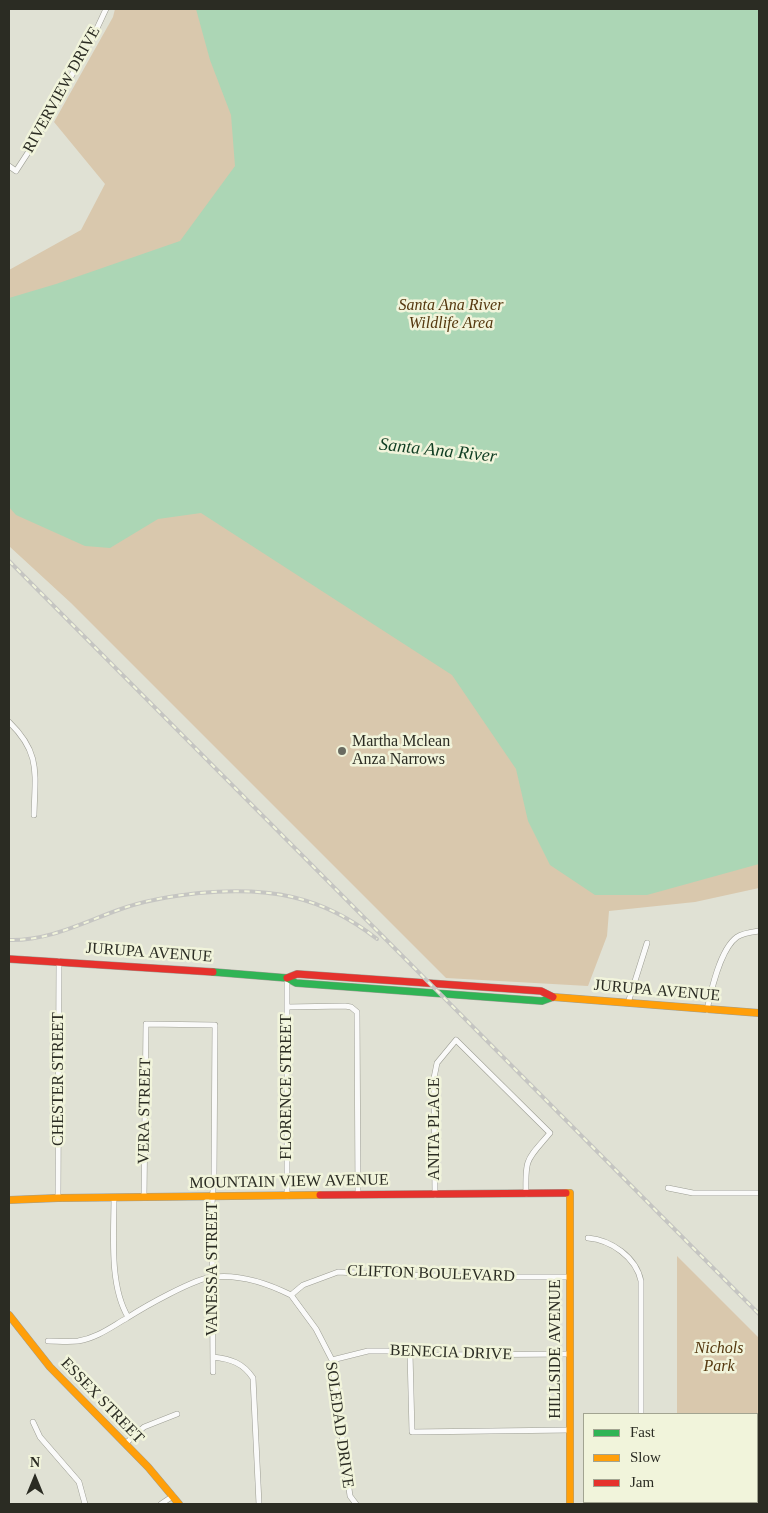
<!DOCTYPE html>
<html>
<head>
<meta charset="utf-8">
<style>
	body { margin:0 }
	#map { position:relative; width:768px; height:1513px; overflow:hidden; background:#e0e1d4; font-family:"Times New Roman",serif }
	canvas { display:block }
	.frame { position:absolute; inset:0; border:10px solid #2b2c23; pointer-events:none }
	.legend { position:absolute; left:583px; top:1413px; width:175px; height:90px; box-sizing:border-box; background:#f1f4db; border:1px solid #a2a491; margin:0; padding:6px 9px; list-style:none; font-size:15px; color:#2b2c23 }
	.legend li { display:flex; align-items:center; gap:10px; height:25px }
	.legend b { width:25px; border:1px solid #a2a491 }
	.north { position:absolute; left:10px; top:1453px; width:50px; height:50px; -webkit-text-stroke:4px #f1f4db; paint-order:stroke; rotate:0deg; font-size:14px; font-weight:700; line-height:20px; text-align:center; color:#2b2c23 }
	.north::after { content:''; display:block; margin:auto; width:18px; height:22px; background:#2b2c23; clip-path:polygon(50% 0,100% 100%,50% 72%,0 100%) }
</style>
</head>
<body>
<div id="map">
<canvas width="768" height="1513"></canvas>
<div class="frame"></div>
<ul class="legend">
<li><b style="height:6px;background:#30b455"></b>Fast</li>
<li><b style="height:6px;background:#ff9f0a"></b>Slow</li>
<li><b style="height:6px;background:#e5322d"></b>Jam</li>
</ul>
<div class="north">N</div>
</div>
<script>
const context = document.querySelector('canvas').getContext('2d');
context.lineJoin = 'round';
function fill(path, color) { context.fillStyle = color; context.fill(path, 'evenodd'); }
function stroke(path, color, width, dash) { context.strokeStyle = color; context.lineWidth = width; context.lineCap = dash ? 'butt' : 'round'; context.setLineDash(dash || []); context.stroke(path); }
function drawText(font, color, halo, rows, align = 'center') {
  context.font = font + ' "Times New Roman",serif'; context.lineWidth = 5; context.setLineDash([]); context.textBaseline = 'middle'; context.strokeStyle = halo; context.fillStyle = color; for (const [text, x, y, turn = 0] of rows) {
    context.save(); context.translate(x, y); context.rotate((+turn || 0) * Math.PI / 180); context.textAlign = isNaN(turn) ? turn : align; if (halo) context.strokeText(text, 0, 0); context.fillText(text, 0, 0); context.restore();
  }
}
const green = new Path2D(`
	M115,9h644v879l-64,14 -86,9 -2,25 -19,50 -142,-8 -375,-375 -62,-57v-276l72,-40 24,-46 -51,-62 59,-105z
	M677,1256l82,82v166h-83v-2h81v-88h-80z`);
const water = new Path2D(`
	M196,9h563v855l-112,31h-52l-45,-30 -22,-44 -12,-52 -64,-94 -251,-162 -43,6 -48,29 -25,-2 -69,-31 -7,-8v-209l47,-14 124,-43 55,-75 -4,-51 -21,-55z`);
const street = new Path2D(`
	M9,166l7,5 15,-23 61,-109 14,-30
	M9,722c32,31 26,51 25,93
	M287,978v218
	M628,1003l19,-60
	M287,1007l58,-1 6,1 6,5 1,183
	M707,1010c4,-19 13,-61 30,-73 6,-4 15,-5 22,-6
	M668,1188l25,5h66
	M435,1195l-1,-117 3,-15 19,-23 94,93c-23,27 -25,24 -24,61
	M114,1197c0,37 -5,88 14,120
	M144,1197l2,-173 69,1 -1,150 -2,29 1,168
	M58,1198l1,-237
	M588,1238c23,2 48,19 53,43v133
	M291,1295l25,34 16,31 18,136 6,8
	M48,1341c9,0 20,1 30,0 19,-3 33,-14 49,-23 17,-11 68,-40 86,-41 27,-3 54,6 78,18l12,-10 35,-13 56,3 98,2h78
	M410,1353l2,79 158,-2
	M213,1357c18,2 30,6 40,21l6,126
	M332,1360l36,-9h19l48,4 135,-1
	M33,1422l7,15 39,45 6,22
	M125,1444l19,-17 33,-13
	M641,1502v2
	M161,1504l12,-8`);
const fast = new Path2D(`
	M213,972l74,6 9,5 246,18 11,-4`);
const slow = new Path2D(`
	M553,997l206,16
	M566,1193h4v311
	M9,1200l49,-2 262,-3
	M9,1315l41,52 98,100 31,37`);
const jam = new Path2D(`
	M9,959l204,13
	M287,978l10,-4 244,17 12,6
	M320,1195l246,-2`);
const rail = new Path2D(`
	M9,561l750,753
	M9,940c40,1 75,-18 112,-31 25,-9 51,-13 78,-16 70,-6 122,2 178,46`);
const markers = [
	[342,751,5,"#6a6b61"]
];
const streetNames = [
	["RIVERVIEW DRIVE",62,90,-61],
	["JURUPA AVENUE",149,953,4],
	["JURUPA AVENUE",657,991,5],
	["CHESTER STREET",59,1079,-90],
	["FLORENCE STREET",287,1087,-90],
	["VERA STREET",145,1111,-89],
	["ANITA PLACE",435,1129,-90],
	["MOUNTAIN VIEW AVENUE",289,1182,-1],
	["VANESSA STREET",213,1269,-90],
	["CLIFTON BOULEVARD",431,1274,2],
	["HILLSIDE AVENUE",556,1349,-90],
	["BENECIA DRIVE",451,1353,2],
	["ESSEX STREET",102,1401,46],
	["SOLEDAD DRIVE",339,1425,82]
];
const parkNames = [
	["Santa Ana River",451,306],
	["Wildlife Area",451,324],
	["Nichols",719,1349],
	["Park",719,1367]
];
const poiNames = [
	["Martha Mclean",352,742],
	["Anza Narrows",352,760]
];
const waterNames = [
	["Santa Ana River",438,451,6]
];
fill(green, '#d9c8ad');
fill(water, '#acd6b5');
stroke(street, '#9c9d93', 6);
stroke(fast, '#9c9d93', 8);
stroke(slow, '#9c9d93', 8);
stroke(jam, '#9c9d93', 8);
stroke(street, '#fafaf9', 5);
stroke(fast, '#30b455', 7);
stroke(slow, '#ff9f0a', 7);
stroke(jam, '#e5322d', 7);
stroke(rail, '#c5c5c2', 4);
stroke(rail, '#f1f4db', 2, [5.5]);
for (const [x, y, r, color] of markers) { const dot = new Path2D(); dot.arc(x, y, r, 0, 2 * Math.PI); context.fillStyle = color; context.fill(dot); stroke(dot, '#f1f4db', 2); }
drawText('16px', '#2b2c23', '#f1f4db', streetNames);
drawText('italic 16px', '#54370e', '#f1f4db', parkNames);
drawText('16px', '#2b2c23', '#f1f4db', poiNames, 'left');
drawText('italic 18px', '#0f3d22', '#f1f4db', waterNames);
</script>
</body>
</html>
